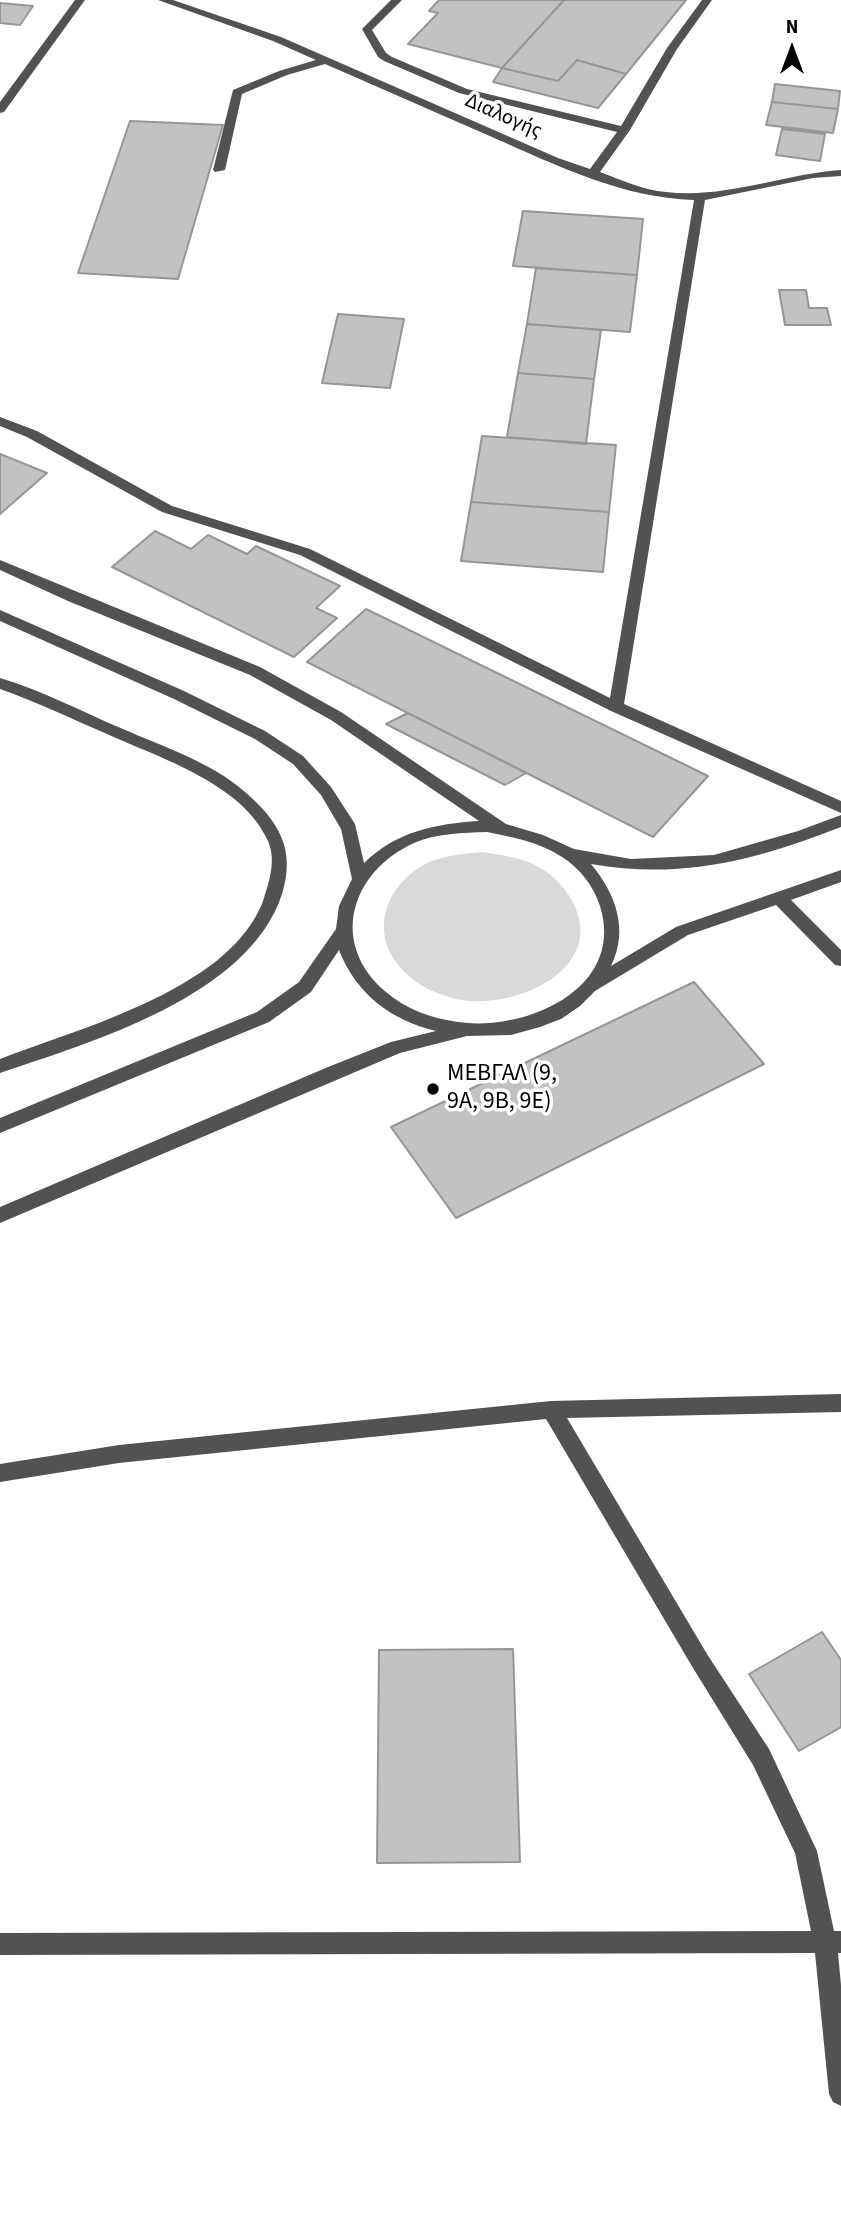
<!DOCTYPE html>
<html>
<head>
<meta charset="utf-8">
<style>
	body { margin:0 }
	#map { position:relative; width:841px; height:2237px; overflow:hidden; background:#fff; font-family:"Source Sans 3",sans-serif }
	canvas { display:block }
	.north { position:absolute; left:757px; top:14px; width:70px; height:70px; -webkit-text-stroke:5px #fff; paint-order:stroke; rotate:0deg; font-size:19px; font-weight:700; line-height:28px; text-align:center; color:#000 }
	.north::after { content:''; display:block; margin:auto; width:24px; height:32px; background:#000; clip-path:polygon(50% 0,100% 100%,50% 72%,0 100%) }
</style>
</head>
<body>
<div id="map">
<canvas width="841" height="2237"></canvas>
<div class="north">N</div>
</div>
<script>
const context = document.querySelector('canvas').getContext('2d');
context.lineJoin = 'round';
function fill(path, color) { context.fillStyle = color; context.fill(path, 'evenodd'); }
function stroke(path, color, width, dash) { context.strokeStyle = color; context.lineWidth = width; context.lineCap = dash ? 'butt' : 'round'; context.setLineDash(dash || []); context.stroke(path); }
function drawText(font, color, halo, rows, align = 'center') {
  context.font = font + ' "Source Sans 3",sans-serif'; context.lineWidth = 7; context.setLineDash([]); context.textBaseline = 'middle'; context.strokeStyle = halo; context.fillStyle = color; for (const [text, x, y, turn = 0] of rows) {
    context.save(); context.translate(x, y); context.rotate((+turn || 0) * Math.PI / 180); context.textAlign = isNaN(turn) ? turn : align; if (halo) context.strokeText(text, 0, 0); context.fillText(text, 0, 0); context.restore();
  }
}
const green = new Path2D(`
	M481,852c20,3 43,5 61,17 12,7 22,18 29,30 41,71 -62,115 -119,99 -21,-6 -39,-15 -53,-32 -28,-34 -15,-76 21,-99 18,-11 40,-13 61,-15z`);
const building = new Path2D(`
	M439,0h125l-62,68 -94,-24 30,-31 -9,-2z
	M564,0h122l-60,74 -49,-14 -19,21 -56,-13z
	M0,3l33,3 -13,19 -20,-2z
	M577,60l49,14 -28,34 -105,-26 9,-14 56,13z
	M775,84l65,7 -2,18 -66,-7z
	M772,102l66,7 -5,24 -67,-8z
	M130,121l93,4 -45,154 -100,-6z
	M782,129l43,5 -5,27 -44,-6z
	M523,211l120,8 -6,56 -124,-9z
	M536,268l101,7 -7,57 -103,-8z
	M779,290h27l3,18h18l4,17h-46z
	M338,314l66,5 -14,69 -68,-5z
	M527,324l74,6 -7,49 -76,-6z
	M518,373l76,6 -8,65 -79,-7z
	M482,436l134,9 -7,67 -138,-10z
	M0,454l47,19 -47,41z
	M471,502l138,10 -6,60 -142,-11z
	M155,531l36,18 17,-14 39,19 9,-8 84,40 -24,22 21,10 -43,39 -182,-90z
	M366,609l342,167 -55,61 -346,-175z
	M408,713l118,60 -21,12 -119,-61z
	M694,982l70,82 -308,154 -65,-91z
	M822,1632l19,28v67l-42,24 -50,-77z
	M513,1649l7,213 -143,1 2,-213z`);
const minor = new Path2D(`
	M75,0h10l-81,112 -4,1v-11z
	M158,0h15l108,37 277,121 32,11 27,-37 -158,-39 -75,-32 -6,-4 -16,-28 29,-29h11l-30,30 14,23 6,4 75,32 154,37 46,-78 35,-48h10l-35,49 -47,81 -30,42c21,8 43,18 66,20 59,7 117,-18 175,-22v6l-28,2 -108,22 -81,504 217,97v12l-230,-102 -311,-156 -138,-43 -135,-75 -27,-11v-9l37,14 135,75 138,43 300,149 84,-498c-72,-2 -138,-35 -202,-63 -56,-24 -111,-49 -167,-73l-38,11 -45,19 -17,76 -10,2 -2,-2 20,-80 46,-19 37,-11 -43,-19z
	M0,560l260,107 81,45 165,112 37,11 31,14 57,10 83,-4 84,-24 43,-16v12c-85,33 -159,53 -250,37 25,30 38,66 20,102l65,-39 165,-57v12l-50,18 50,50v16l-6,-1 -59,-60 -88,30 -93,56 -15,15 -19,13 -21,8 -29,8 -44,1 -67,17 -400,170v-16l328,-140 63,-25 45,-11c-45,-11 -80,-37 -97,-81l-28,42 -42,30 -269,111v-15l257,-106 42,-30 37,-53 3,-23 13,-27 -11,-50 -20,-34 -28,-31 -38,-25 -81,-40 -174,-78v-11l184,81 81,40 38,25 28,31 24,37 9,39c33,-32 71,-39 115,-42l-148,-101 -81,-45 -182,-74 -68,-31zM487,832c26,5 52,10 75,25 18,11 32,30 38,49 26,83 -75,126 -142,116 -27,-4 -51,-12 -72,-30 -57,-48 -36,-120 28,-149 22,-10 49,-10 73,-11z
	M0,678c42,12 82,34 123,51 41,18 88,33 122,63 34,29 51,58 37,102 -33,102 -190,148 -282,179v-14c66,-25 136,-45 195,-83 28,-17 59,-46 69,-78 6,-19 12,-38 4,-57 -25,-57 -108,-83 -161,-107 -35,-15 -70,-32 -107,-45z
	M841,1394v18l-274,6 140,236 62,95 48,102 17,80h7v22h-3l3,32v121l-8,-4 -4,-8 -14,-141 -815,2v-22l811,-2 -16,-78 -42,-88 -60,-97 -147,-249 -427,44 -119,19v-18l119,-19 432,-44z`);
const markers = [
	[433,1089,7,"#000"]
];
const farStreetnames = [
	["Διαλογής",503,117,24]
];
const poiNames = [
	["ΜΕΒΓΑΛ (9,",447,1075],
	["9Α, 9Β, 9Ε)",447,1103]
];
fill(green, '#d9d9d9');
fill(building, '#c2c2c2');
stroke(building, '#969696', 2);
fill(minor, '#525252');
for (const [x, y, r, color] of markers) { const dot = new Path2D(); dot.arc(x, y, r, 0, 2 * Math.PI); context.fillStyle = color; context.fill(dot); stroke(dot, '#fff', 2.5); }
drawText('21px', '#000', '#fff', farStreetnames);
drawText('24px', '#000', '#fff', poiNames, 'left');
</script>
</body>
</html>
